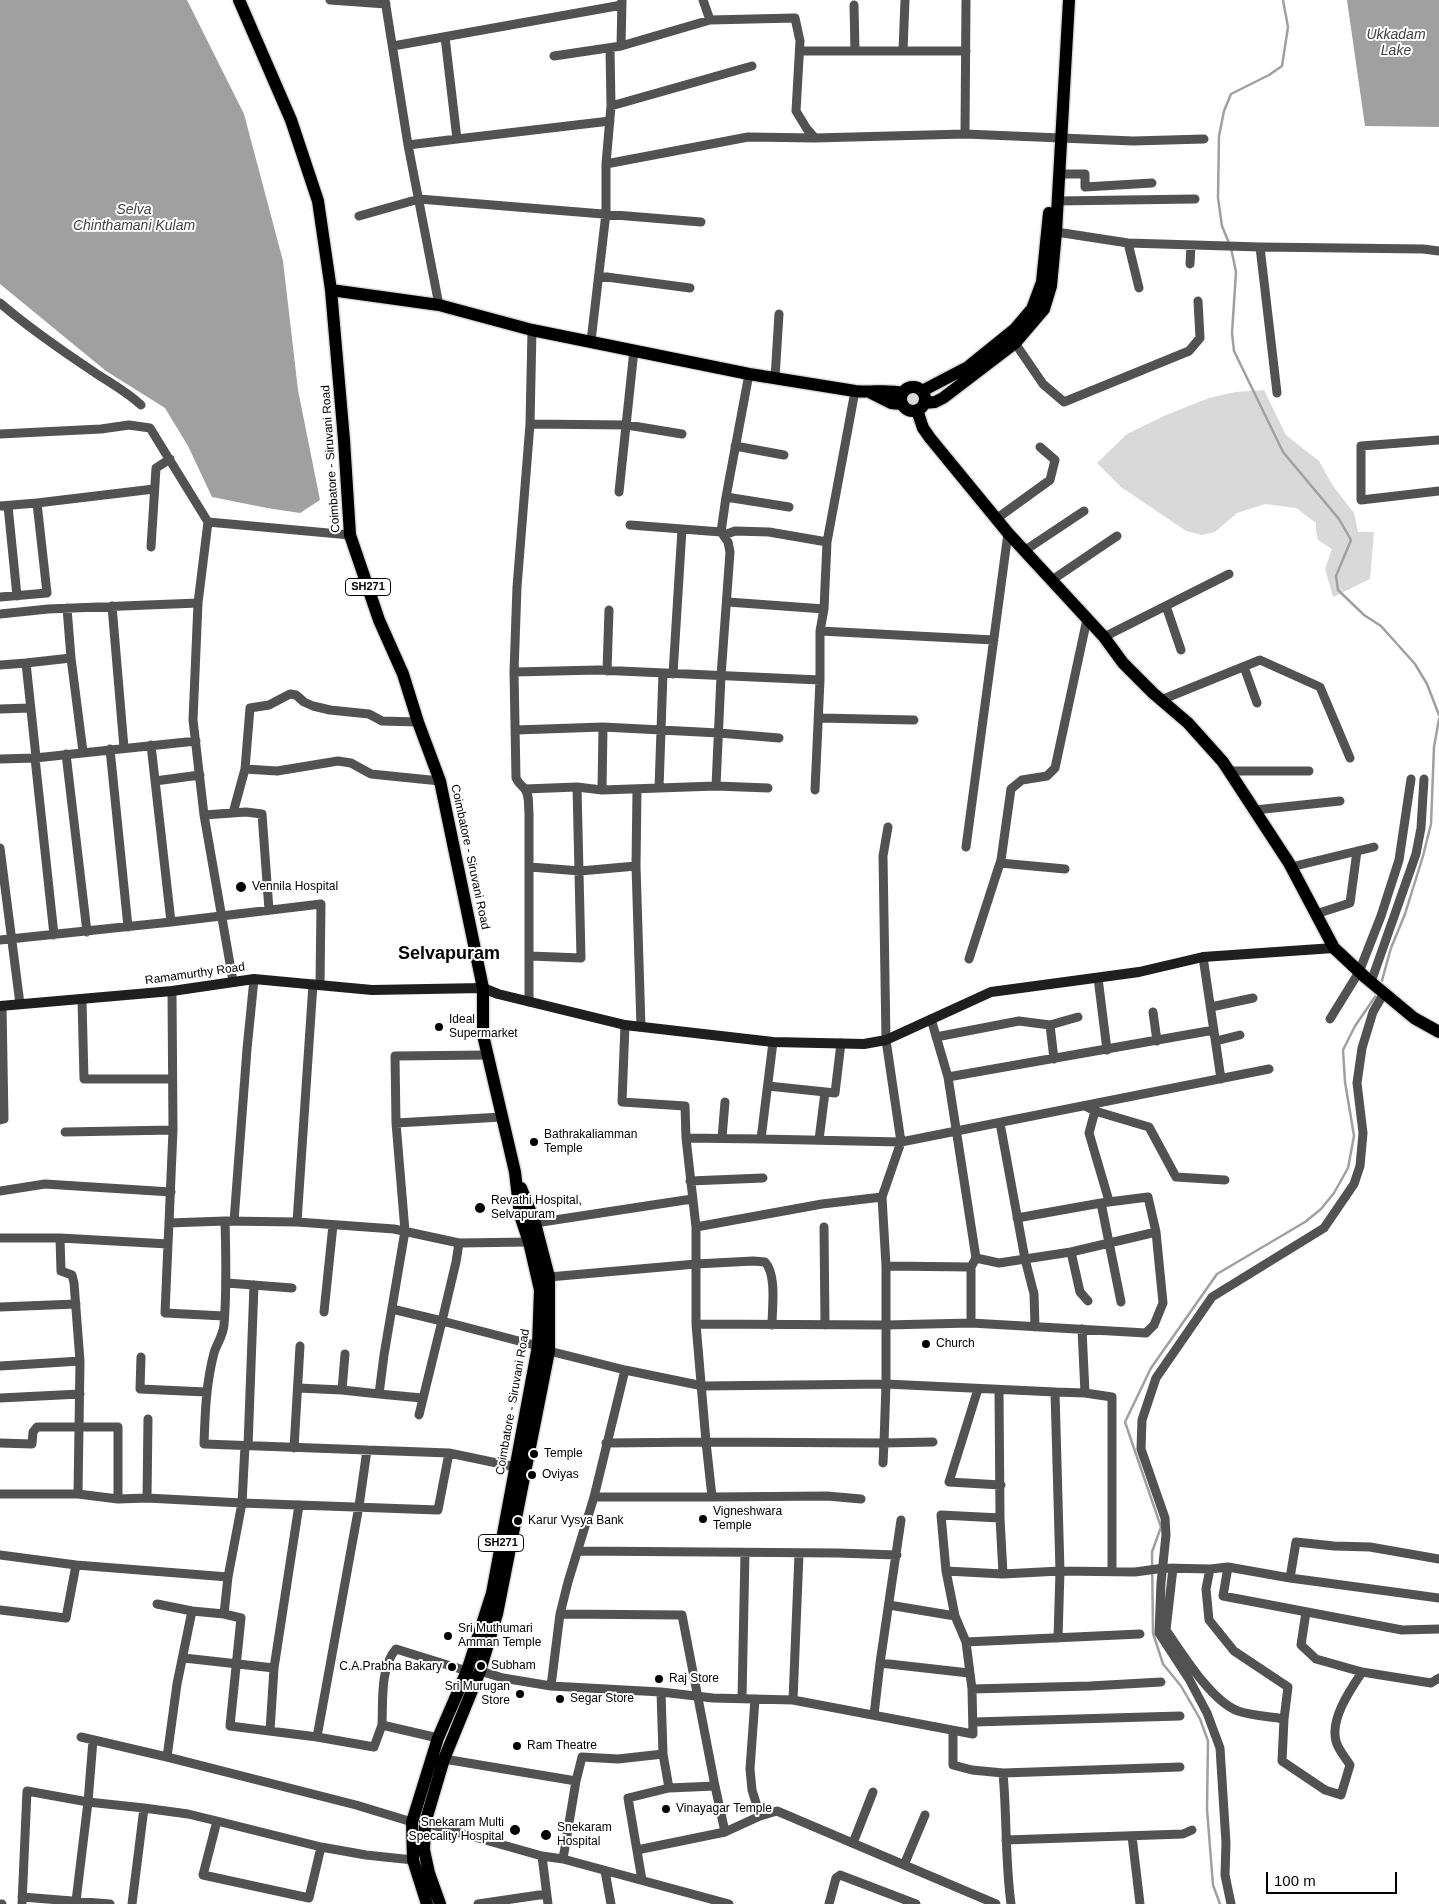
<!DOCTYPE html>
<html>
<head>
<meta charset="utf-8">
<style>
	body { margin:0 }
	#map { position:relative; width:1439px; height:1904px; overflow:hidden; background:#fff; font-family:Arial,sans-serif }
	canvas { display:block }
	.scale { position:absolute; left:1266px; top:1872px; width:131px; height:22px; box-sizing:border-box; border:2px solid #000; border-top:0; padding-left:6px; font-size:15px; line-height:18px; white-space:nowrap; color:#000; -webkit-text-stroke:4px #fff; paint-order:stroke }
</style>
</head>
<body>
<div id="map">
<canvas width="1439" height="1904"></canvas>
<div class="scale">100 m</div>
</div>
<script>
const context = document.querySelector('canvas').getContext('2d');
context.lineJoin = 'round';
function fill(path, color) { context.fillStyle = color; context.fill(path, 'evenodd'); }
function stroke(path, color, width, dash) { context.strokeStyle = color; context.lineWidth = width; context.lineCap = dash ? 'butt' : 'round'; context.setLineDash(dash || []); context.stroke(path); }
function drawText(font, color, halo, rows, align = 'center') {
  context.font = font + ' Arial,sans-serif'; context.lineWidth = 4; context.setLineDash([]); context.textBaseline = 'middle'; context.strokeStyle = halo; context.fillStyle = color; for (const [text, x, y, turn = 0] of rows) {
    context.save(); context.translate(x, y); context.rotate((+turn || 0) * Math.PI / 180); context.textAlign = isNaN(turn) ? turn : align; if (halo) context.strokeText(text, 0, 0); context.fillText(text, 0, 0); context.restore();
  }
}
const green = new Path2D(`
	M1264,390l22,45 33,26 14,25 21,27 4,19h16l-4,47 -37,18 -8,-28 7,-20 -14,-9 -2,-9v-8l-20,-15 -31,-4 -28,9 -22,19 -13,3 -16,-4 -65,-44 -24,-24 30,-29 39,-19 43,-17 26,-6z
	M907 400a7 7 0 1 1 14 0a7 7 0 1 1-14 0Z`);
const water = new Path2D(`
	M0,0h187l57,114 39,147 15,129 22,110 -20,13 -33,-5 -55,-11 -24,-51 -23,-38 -59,-37 -106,-87z
	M1347,0h92v127l-74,-1z`);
const stream = new Path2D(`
	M1283,0l5,27 -6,39 -13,9 -38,19 -7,17 -5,25 -1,62 4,28 9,22 5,24 -4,61 2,18 49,101 56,67 12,21 -15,36 2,14 26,25 17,11 34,38 12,20 12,31
	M1381,984l10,-36 14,-34 18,-58 8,-32 3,-77 5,-28
	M1220,1904l-7,-19 -6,-76 1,-68 -8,-22 -19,-33 -18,-22 -10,-31 -1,-81 9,-25 -36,-105 26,-54 66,-94 88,-52 16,-13 13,-16 14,-25 6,-32 -9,-54 -2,-32 12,-24 22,-32`);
const street = new Path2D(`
	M330,0l56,4
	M385,0l23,145 31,160
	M703,0l7,20 85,-2 5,23 -4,70 11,18 8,9
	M854,5l1,46
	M445,37l12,102 153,-18
	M393,46l229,-41
	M621,46l1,-46
	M800,51h166
	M903,51l2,-51
	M554,56l67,-10 89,-26
	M611,106l141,-40
	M965,134l1,-134
	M408,145l49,-6
	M606,164l142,-27 67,1 150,-4 168,7 71,-2
	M1059,174h26v13l67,-4
	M1057,201l138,-2
	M359,216l60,-17 282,23
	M1050,231l78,12 132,4 163,2 16,2
	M1128,243l11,45
	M1260,247l17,146
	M1190,264l1,-19
	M599,276l91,12
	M0,303c29,25 61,47 94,69 16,11 32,19 47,33
	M591,341l15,-128v-49l5,-58 -1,-58
	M1015,343l28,41 21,18 125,-51 11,-13 -2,-37
	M775,378l4,-64
	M530,424l97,1 55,9
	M0,434l101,-5 28,-4 21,3 58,94
	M1439,440l-78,6v54l78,-9
	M735,446l49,9
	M619,492l15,-142
	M726,497l63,10
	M37,503l117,-14
	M0,506l37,-3 10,90 -47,4
	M8,506l9,90
	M996,519l54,-39 5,-20 -15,-13
	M630,525l91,7
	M724,535l11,-4 34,1 58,10
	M151,547l5,-79 14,-9
	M1024,551l60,-40
	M1052,580l65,-44
	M728,602l96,7
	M112,606l12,142
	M1166,606l15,44
	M67,608l4,50 12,94
	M0,614l48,-5 150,-6
	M820,631l174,9
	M1104,637l125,-63
	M26,663l45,-5
	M0,665l26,-2 10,94
	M1244,667l13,36
	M607,671l2,-61
	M514,672l84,-2 222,10
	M673,674l9,-145
	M1161,700l99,-40 60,27 30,71
	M0,709l30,-1
	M819,718l95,2
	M516,730l87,-3 116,6 60,5
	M151,745l20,177
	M110,749l18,178
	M66,754l21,178
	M35,758l19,177
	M0,759l35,-1 161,-17
	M245,769l32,2 61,-10 13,2 20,11 69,7
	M1229,771h80
	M155,781l45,-6
	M716,786l52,2
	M659,788l4,-115
	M525,789l52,-2 25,3 114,-4 5,-110 9,-124 -2,-10 -7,-10 5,-35 23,-123
	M637,789l-1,77 5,161
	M602,790l1,-63
	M815,790l5,-110v-49l4,-22 3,-67 28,-151
	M1255,810l85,-9
	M233,813l12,-44 5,-61 19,-3 21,-11 6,1 8,7 9,4 17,4 39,4 13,7 36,1
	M204,815l42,-3 16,2 7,96
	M966,847l42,-314
	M0,848l20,156
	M1000,863l65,6
	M530,867l50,4 56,-5
	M1291,867l83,-20
	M1316,914l34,-11 7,-52
	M0,940l171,-18 150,-18 -1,81
	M530,956l51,2 -4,-171
	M1203,957l18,122
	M969,959l32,-99 10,-71 11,-9 25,-4 8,-8 32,-149
	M1098,978l9,72
	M233,981l-29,-166 -11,-95 5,-117 10,-81 142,13
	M1371,982l45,-128 5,-26 3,-49
	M172,991l1,139 -4,93 56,-2c1,35 2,69 -1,104 -1,11 -7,18 -10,28 -8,30 -9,61 -10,91l245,9 67,14
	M82,1000l2,79h88
	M529,1002v-189c-1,-8 1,-19 -5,-25 -4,-4 -5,-4 -8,-10l-2,-106 3,-85 13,-163 2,-94
	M1211,1007l42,-9
	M1153,1012l4,29
	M931,1019l17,58 28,181 -5,9
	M1330,1019l29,-47 22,-56 18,-56 12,-81
	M625,1025l-3,77 63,4 1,32
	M1050,1025l4,34
	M936,1037l83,-16 31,4 28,-8
	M1216,1041l24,-6
	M948,1077l266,-47
	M768,1086l67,7 6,-50
	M1085,1106l10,5 54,16 27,50 49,3
	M1095,1111l-6,22 20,68
	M0,1120l4,-1 -2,-113
	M396,1123l106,-6
	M1000,1123l25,136 9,35 1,33
	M65,1132l108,-2
	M722,1138l3,-36
	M761,1139l140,3 368,-73
	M819,1140l6,-48
	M690,1181l73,-3
	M0,1191l45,-7 126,8
	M1101,1203l20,99
	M225,1221l72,1 97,7 65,14 -3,19 -14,59 96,25
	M234,1221l13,-172 7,-70
	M297,1222l16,-238
	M535,1223l157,-24
	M696,1227l126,-23 60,-7
	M824,1227l1,98
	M0,1238h60l108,6 1,-21
	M60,1238l1,33 11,4 2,8 6,78 -2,133
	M459,1243l70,-1
	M168,1244l-3,69 59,3
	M1071,1252l9,40 8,9
	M976,1258l23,5 26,-4 46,-7 85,-20
	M886,1266l85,1v56
	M549,1277l147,-13 57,-3 12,1c12,13 7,46 7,63
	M227,1283l65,5
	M0,1307l76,-3
	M392,1309l50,12 -23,94
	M324,1312l9,-87
	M696,1324l190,1 85,-2 175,10 8,-8 9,-22 -7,-71 -8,-35 -47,6 -84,15
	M1082,1329l3,64
	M549,1351l76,19 -31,127
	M141,1357l-1,32 66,3
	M0,1366l80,-5
	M625,1370l78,16 183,-2 169,8 5,179 -2,67
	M298,1388l44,2 3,-36
	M978,1389l-29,93 52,3
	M342,1390l37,4
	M999,1391l1,127 3,56
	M1055,1392l30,1 27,4v174
	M0,1398l80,-4
	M422,1398l-43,-4 5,-39 21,-124 -9,-108 -1,-67 93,-1
	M0,1443l32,1 1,-12 4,-5h81v72
	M606,1443l100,-1 -10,-118v-97l-10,-89 75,1 12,-97
	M248,1446l6,-161
	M294,1448l6,-102
	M367,1450l-8,56 -42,231 57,10 8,-22 56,13
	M883,1463l1,-20 49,-1
	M0,1494h78l40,5 29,-1 95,5 196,7 11,-57
	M712,1497l115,-1 34,3
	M147,1498l1,-79
	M578,1551l259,2 60,2
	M0,1555l76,10 152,12
	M1228,1567l-5,29 179,34 37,-1
	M1173,1568l-7,62c16,23 45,71 72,81 14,5 31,5 46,8
	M1210,1569l-4,20 3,31 25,31 54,36 -4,32 -2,42 43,29 16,5 9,-30c-4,-7 -12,-15 -14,-24 -6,-22 14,-51 26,-69
	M946,1571l-5,-56 59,3
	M1290,1578l6,-36 38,4 36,1 69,12
	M157,1604l35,7
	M889,1605l66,11
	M0,1610l66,8 10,-53
	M1306,1612l-5,33 15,14 46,13 69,11 8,-5
	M224,1614l17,4 -11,108 87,11
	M560,1614l122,1 33,171 10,46 -88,18
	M966,1642l174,-8
	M184,1658l90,10 25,-163
	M880,1663l89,10
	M480,1671l23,7 48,8 9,-72 8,-32 26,-85h118l-6,-55 178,1 2,-59v-118l-4,-69 19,-55 -15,-102 -3,-184 5,-29
	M551,1686l110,6 52,6 80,2 180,34 -1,-45 -6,-47 -11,-26 -9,-45 57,3 57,-3 75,1 29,-4 46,1 18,-2 62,11 149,20
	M972,1689l118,-3 71,-4
	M742,1698l3,-145
	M755,1699l-5,70 2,21 8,26 17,-5 219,93
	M793,1700l6,-146
	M874,1715l6,-52 21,-143
	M974,1722l206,-6
	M382,1725c1,-23 -2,-58 14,-76l71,22
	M270,1731l4,-63
	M953,1731v34l19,5 31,3 177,-6
	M81,1737l86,20 189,48 56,17
	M167,1757l10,-73 15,-73 32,3 4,-37 14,-74 3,-57
	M444,1759l132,22
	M1003,1773c4,44 2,87 8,131
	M669,1788l46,-2
	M144,1808l44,6 29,7
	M425,1823l117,33 21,3 166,45
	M725,1832l35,-16
	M1132,1836l8,68
	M1006,1840l177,-6 9,-4
	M853,1843l20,-51
	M321,1847l-12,51 -106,-23 14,-54 104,26 45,8 47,5
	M542,1856l6,48
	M563,1859l13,-78 6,-24 36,2 45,-5
	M904,1865l21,-50
	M605,1871l6,33
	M642,1880l-14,-82 41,-10 -6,-34 -2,-62
	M22,1897l88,7
	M76,1901l12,-99 56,6 -12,96
	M0,1904h2
	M22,1904l5,-113 61,11 5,-62
	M478,1904l68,-10
	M829,1904l7,-26 4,-3 76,29
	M1231,1904l-6,-29 1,-32 -6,-95 -13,-35 -18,-34 -30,-46 2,-50 5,-48 -1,-17 -24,-69 1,-29 14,-42 56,-81 112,-69 30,-44 6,-18 3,-33 -6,-50 5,-35 11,-36 11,-19`);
const secondary = new Path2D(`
	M0,1006l172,-15 82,-12 118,11 111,-2 15,6 127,31 148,17 91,2 22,-4 105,-48 148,-20 64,-15 131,-9`);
const primary = new Path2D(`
	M239,0l52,120 27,81 13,89 13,150 6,95 29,85 24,54 15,48 22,59 43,207v47l32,137 5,43 9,27 11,48 -2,56 -46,247 -25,78 -29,67 -26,84 1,38 14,44
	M331,290l108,15 93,25 217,44 106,17c16,2 32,-2 47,2
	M901 399a12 12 0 1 1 24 0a12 12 0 1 1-24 0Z
	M922,391l46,-24 47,-38 17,-20 10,-27 7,-69
	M871,393l20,10 10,1
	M924,403l11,-1 8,-4 72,-55 29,-34 7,-23 5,-54 13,-232
	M917,410l6,18 7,10 78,95 96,104 19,26 30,30 35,30 35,39 66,101 45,85 32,30 48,40 25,14
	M440,1904l-11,-31 -5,-23 1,-27 19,-64 36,-88 17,-57 52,-263v-74l-14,-54 -14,-35`);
const markers = [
	[241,887,6,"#000"],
	[439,1027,5,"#000"],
	[534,1142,5,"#000"],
	[480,1208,6,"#000"],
	[926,1344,5,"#000"],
	[534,1454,5,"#000"],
	[532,1475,5,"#000"],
	[703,1519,5,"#000"],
	[518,1521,5,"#000"],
	[448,1636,5,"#000"],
	[481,1666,5,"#000"],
	[452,1667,5,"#000"],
	[659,1679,5,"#000"],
	[520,1694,5,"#000"],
	[560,1699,5,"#000"],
	[517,1746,5,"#000"],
	[666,1809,5,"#000"],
	[515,1830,6,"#000"],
	[546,1835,6,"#000"]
];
const shields = [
	[368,587,45],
	[501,1543,45]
];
const shieldNames = [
	["SH271",368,587],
	["SH271",501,1543]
];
const streetNames = [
	["Coimbatore - Siruvani Road",331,459,-94],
	["Coimbatore - Siruvani Road",470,857,78],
	["Ramamurthy Road",195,974,-8],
	["Coimbatore - Siruvani Road",513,1402,-80]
];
const poiNames = [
	["Vennila Hospital",252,887],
	["Ideal",449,1020],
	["Supermarket",449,1034],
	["Bathrakaliamman",544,1135],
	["Temple",544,1149],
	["Revathi Hospital,",491,1201],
	["Selvapuram",491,1215],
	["Church",936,1344],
	["Temple",544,1454],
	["Oviyas",542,1475],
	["Vigneshwara",713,1512],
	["Temple",713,1526],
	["Karur Vysya Bank",528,1521],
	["Sri Muthumari",458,1629],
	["Amman Temple",458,1643],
	["Subham",491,1666],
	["C.A.Prabha Bakary",442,1667,"right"],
	["Raj Store",669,1679],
	["Sri Murugan",510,1687,"right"],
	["Store",510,1701,"right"],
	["Segar Store",570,1699],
	["Ram Theatre",527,1746],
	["Vinayagar Temple",676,1809],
	["Snekaram Multi",504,1823,"right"],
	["Specality Hospital",504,1837,"right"],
	["Snekaram",557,1828],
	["Hospital",557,1842]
];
const waterNames = [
	["Ukkadam",1396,35],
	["Lake",1396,51],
	["Selva",134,210],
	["Chinthamani Kulam",134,226]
];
const districtNames = [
	["Selvapuram",449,954]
];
fill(green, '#d9d9d9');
fill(water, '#a0a0a0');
stroke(stream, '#a0a0a0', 2.5);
stroke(primary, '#dbdbdb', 15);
stroke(street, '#525252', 9);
stroke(secondary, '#1f1f1f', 10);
stroke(primary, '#000', 12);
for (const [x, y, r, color] of markers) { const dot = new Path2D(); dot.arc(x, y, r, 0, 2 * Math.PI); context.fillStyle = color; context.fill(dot); stroke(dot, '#fff', 2); }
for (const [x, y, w] of shields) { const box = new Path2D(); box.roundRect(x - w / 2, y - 8.5, w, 17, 4); context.fillStyle = '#fff'; context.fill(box); stroke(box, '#000', 1); }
drawText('bold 11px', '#000', null, shieldNames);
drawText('12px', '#000', '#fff', streetNames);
drawText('12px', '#000', '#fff', poiNames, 'left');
drawText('italic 14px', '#414141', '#fff', waterNames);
drawText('bold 18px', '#000', '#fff', districtNames);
</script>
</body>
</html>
